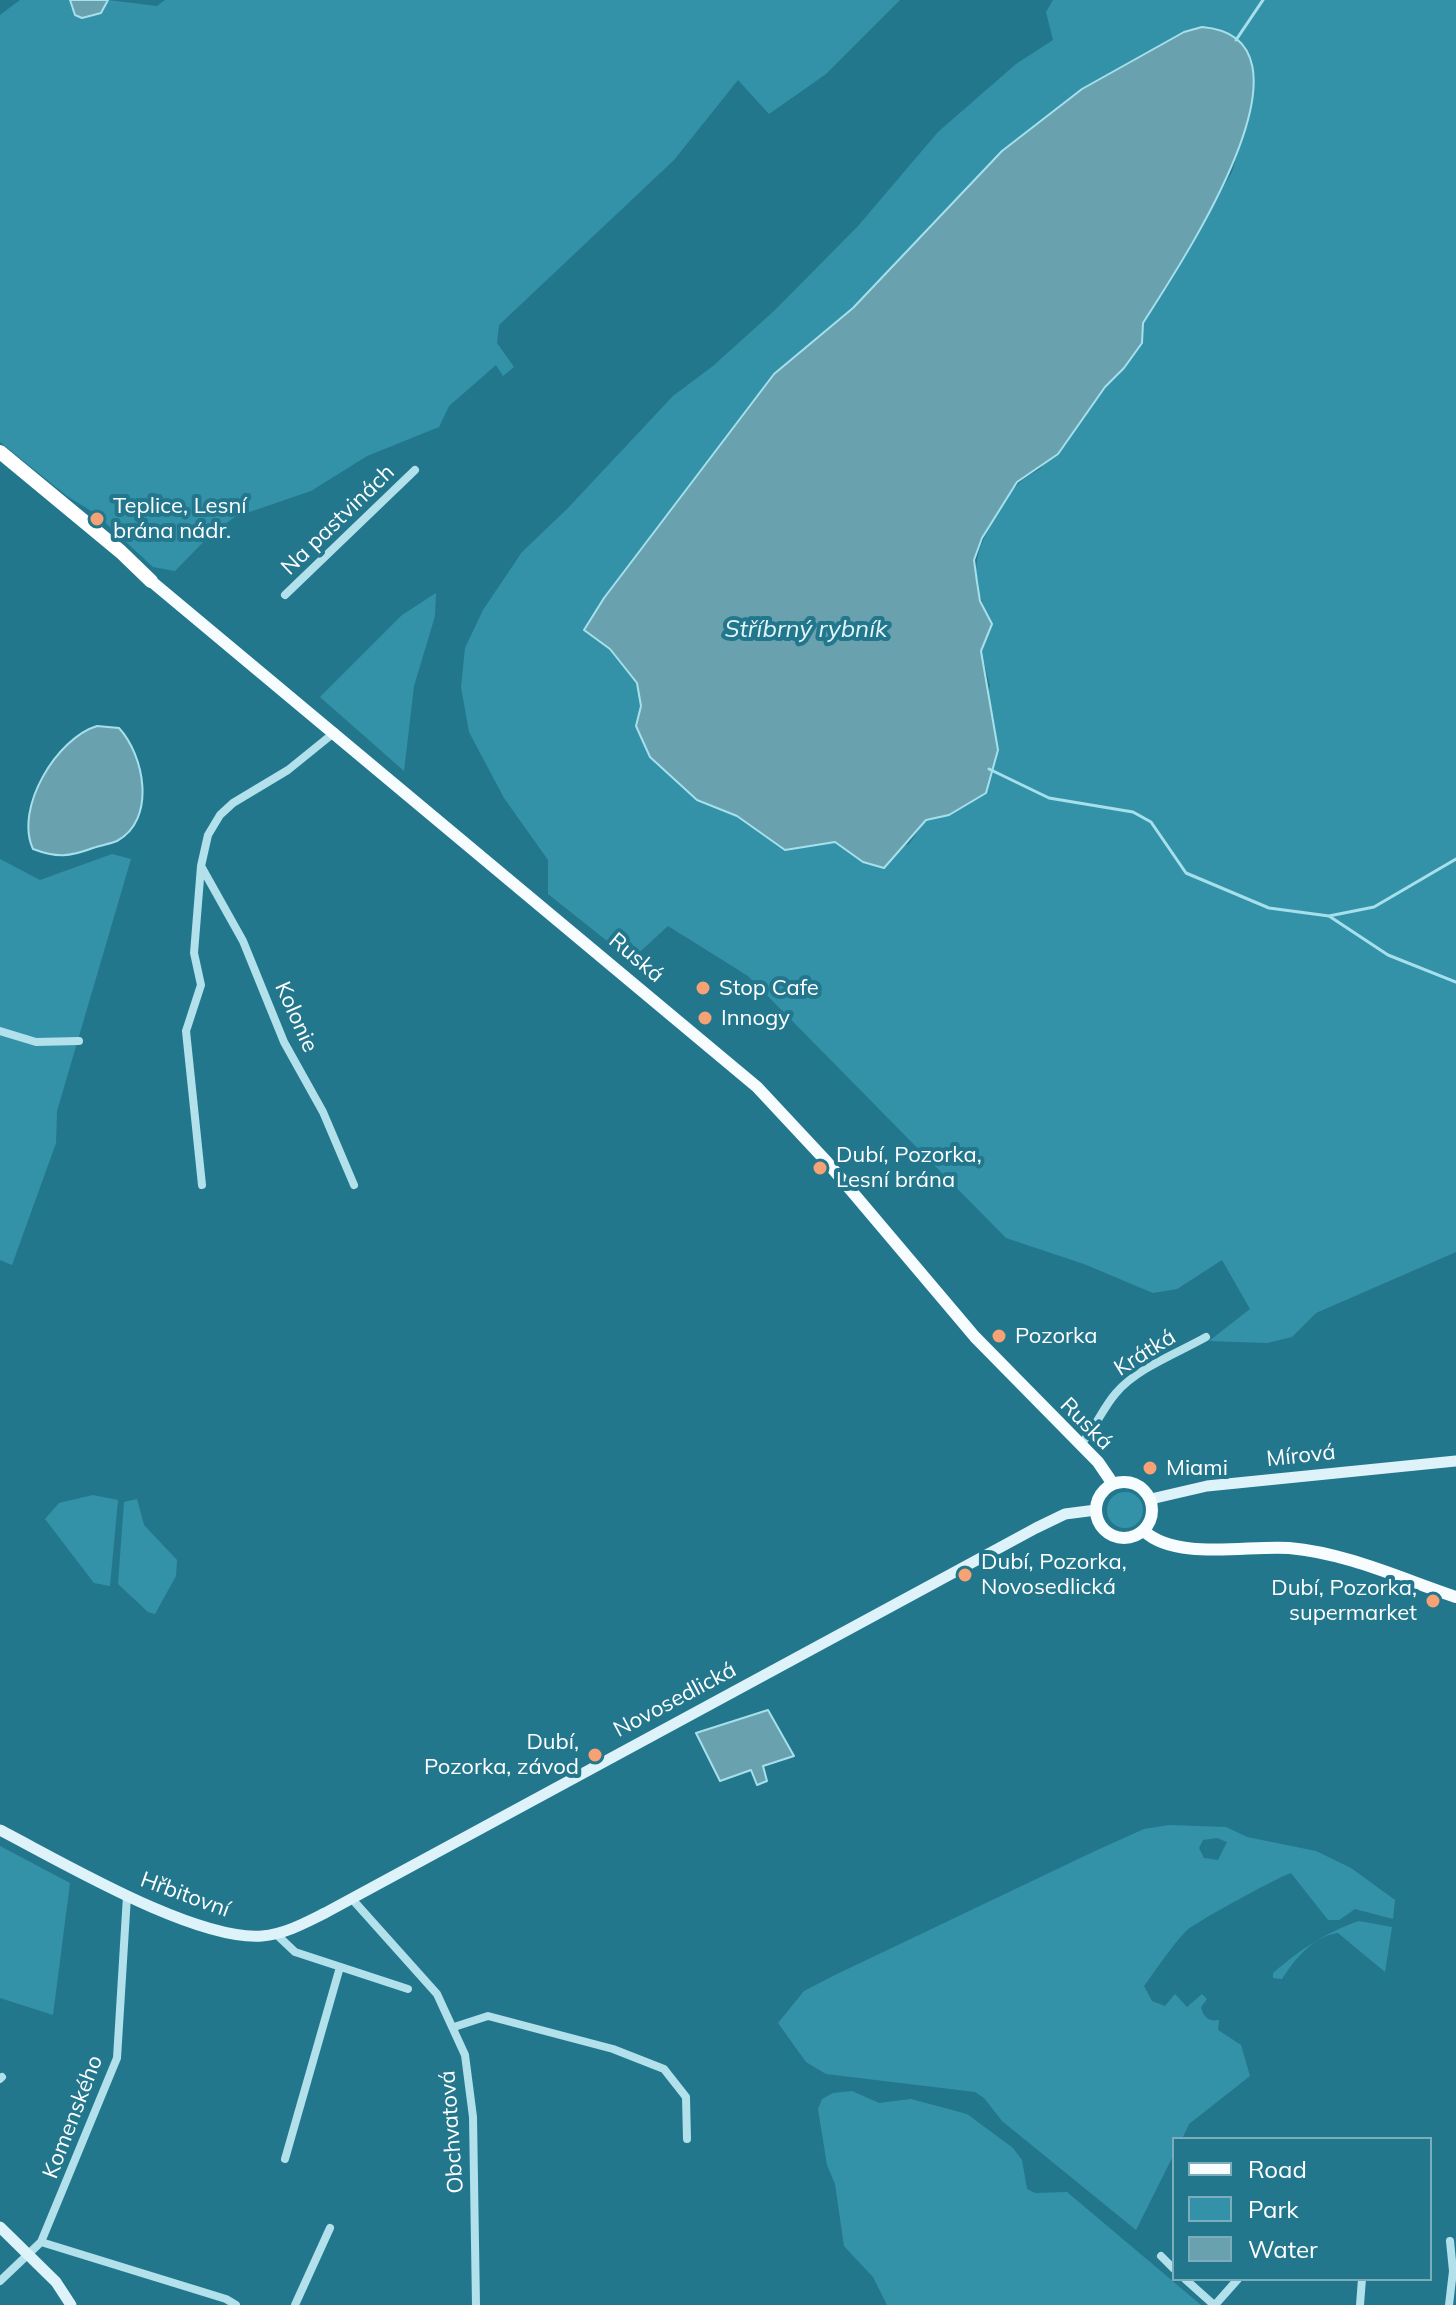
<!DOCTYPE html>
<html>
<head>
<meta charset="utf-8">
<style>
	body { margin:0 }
	#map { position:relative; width:1456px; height:2305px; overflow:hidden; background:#23778d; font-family:Mulish,sans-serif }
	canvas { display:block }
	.legend { position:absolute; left:1172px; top:2137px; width:260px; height:144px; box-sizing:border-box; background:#23778d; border:2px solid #7badbb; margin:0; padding:10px 14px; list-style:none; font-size:24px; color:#fff }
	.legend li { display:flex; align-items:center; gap:16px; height:40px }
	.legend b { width:40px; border:2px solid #7badbb }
</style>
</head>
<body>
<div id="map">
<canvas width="1456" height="2305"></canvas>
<ul class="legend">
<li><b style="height:10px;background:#f7fcfe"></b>Road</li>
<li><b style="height:22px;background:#3492a8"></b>Park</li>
<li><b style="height:22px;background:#6aa1ae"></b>Water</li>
</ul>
</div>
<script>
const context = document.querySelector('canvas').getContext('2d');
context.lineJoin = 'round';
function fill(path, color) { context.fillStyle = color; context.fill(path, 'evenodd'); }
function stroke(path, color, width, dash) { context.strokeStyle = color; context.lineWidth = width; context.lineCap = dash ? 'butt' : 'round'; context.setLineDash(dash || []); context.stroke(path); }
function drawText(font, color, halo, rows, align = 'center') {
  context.font = font + ' Mulish,sans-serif'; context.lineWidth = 8; context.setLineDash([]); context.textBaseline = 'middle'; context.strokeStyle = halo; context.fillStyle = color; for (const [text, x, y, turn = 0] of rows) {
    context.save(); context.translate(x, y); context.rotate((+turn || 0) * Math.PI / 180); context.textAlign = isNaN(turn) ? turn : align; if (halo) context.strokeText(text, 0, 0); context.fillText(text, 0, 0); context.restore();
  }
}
const green = new Path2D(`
	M20,0h50l1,8 34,-4 3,-4 49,6 8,-6h735l-74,74 -57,40 -31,-34 -64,80 -175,165 -2,18 17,24 -11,9 -7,-11 -47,41 -10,21 -72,29 -56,35 -76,26 -22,15 -38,39 -22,-4 -57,-53 -29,-18 -67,-54v-427z
	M1053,0h403v1252l-140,61 -24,24 -25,6 -58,-2 41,-32 -28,-49 -45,29 -24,4 -69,-29 -78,-26 -258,-262 -80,-50 -37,34 -83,-66v-34l-44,-62 -35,-66 -8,-45 4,-39 18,-38 39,-58 45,-43 106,-113 40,-30 62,-56 83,-84 80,-94 78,-68 37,-24 -7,-28zM1202,27l49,80 -19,65 -89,152 -1,19 -102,126c-24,13 -28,21 -42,44 -27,43 -29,65 -6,111l-11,27 9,35 -41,129 -23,5 -17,24 -46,18 -28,-20 -50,8 -48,-34 -40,-16 -47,-43 -14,-31 5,-20 -4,-23 -27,-34 -25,-18 19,-33 170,-224 79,-66 149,-157 80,-62 102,-57z
	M436,593l-1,23 -21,70 -10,85 -84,-74 82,-82z
	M112,854l19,5 -74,252 -1,32 -44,122 -12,-5v-401l40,21z
	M1107 1510a18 18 0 1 1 36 0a18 18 0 1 1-36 0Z
	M93,1495l25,5 -8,86 -16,-3 -49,-64 14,-16z
	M137,1499l7,26 33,35 -1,16 -21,38 -7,-2 -30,-28 6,-82z
	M1169,1825l57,2 21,10 69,14 35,17 44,32 -2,19 -38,-10 -16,11h-11l-37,-47c-11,3 -97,50 -105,58 -15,16 -29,37 -42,55l8,15 13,5 10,-12 12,13 15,-13 5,5 -6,8c2,10 8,15 18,13l-1,10 23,15 9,31 -61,48 -7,15h-8v15l-38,76 -134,-109 -18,-23 -9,-6 -149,-18 -20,-12 -28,-39 26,-32 31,-16 260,-124 49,-22zM1217,1838l10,4 -9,18 -14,-2 -5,-10 4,-8z
	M0,1846l70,37 -17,132 -53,-17z
	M1359,1921l33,6 -7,45 -47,-39c-25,3 -43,26 -56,46l-9,-1v-5c27,-23 51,-40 86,-52z
	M852,2091l27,12 32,-4 56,15 46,34 9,12 5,29 8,4 32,-1 134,113h-314l-14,-28 -29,-31 -9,-62 -8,-19 -9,-56 4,-10 11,-6z`);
const water = new Path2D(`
	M70,0h38l-7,13 -19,5 -7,-3z
	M1202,27c133,11 -29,248 -59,296l-1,20 -18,25 -19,19 -47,67 -41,28 -35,56 -8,22 3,22 3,19 12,23 -11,27 17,99 -12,43 -37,22 -23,5 -42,48 -21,-6 -28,-20 -50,8 -48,-34 -40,-16 -47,-43 -14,-31 5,-20 -4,-23 -27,-34 -26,-19 20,-32 170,-224 79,-66 149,-157 80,-62 102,-57z
	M97,726l22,2c25,27 38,91 -2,113 -7,3 -16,4 -24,7 -24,9 -36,10 -60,1 -19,-41 24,-111 64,-123z
	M768,1710l26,46 -31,10 4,15 -10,4 -6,-15 -31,11 -24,-48z`);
const stream = new Path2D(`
	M1236,40l27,-40
	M989,769l60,29 84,14 18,10 35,51 83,35 60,8 45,-9 82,-48
	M1329,916l59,39 68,27`);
const street = new Path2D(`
	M285,595l130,-125
	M335,732l-47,38 -55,33 -13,12 -12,20 -7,31 42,75 41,101 39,70 31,73
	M201,866l-7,87 7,32 -15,46 16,154
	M0,1031l36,11 43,-1
	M1080,1445c15,-16 22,-36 36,-52 21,-25 62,-40 90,-56
	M352,1899l85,95 28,61 8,62 3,188
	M276,1934l19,18 113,37
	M454,2027l34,-11 125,33 51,20 22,28 1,42
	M0,2079l2,-2
	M285,2159l55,-192
	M41,2242l185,57 10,6
	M1161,2256l13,13
	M1185,2279l29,26
	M0,2281l41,-39 76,-184 10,-162
	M295,2305l35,-77
	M1215,2305l23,-26
	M1360,2305l2,-26
	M1449,2305l4,-34 -3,-30`);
const secondary = new Path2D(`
	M1151,1499l56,-13 249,-25
	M0,1830c62,32 195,111 262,106 23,-2 43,-13 63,-23l711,-385 29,-14 31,-4
	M0,2227l56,55 15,23`);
const primary = new Path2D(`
	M151,581l606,506 70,75 148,175 123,125 15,22
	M1096 1510a28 28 0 1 1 56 0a28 28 0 1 1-56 0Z
	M1144,1531c32,30 104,14 145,17 58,5 113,31 167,49`);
const highway = new Path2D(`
	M0,452l121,100 30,29`);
const markers = [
	[97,519,8,"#f6a275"],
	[703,988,8,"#f6a275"],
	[705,1018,8,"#f6a275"],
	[820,1168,8,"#f6a275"],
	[999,1336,8,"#f6a275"],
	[1150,1468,8,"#f6a275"],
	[965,1575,8,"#f6a275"],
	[1433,1601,8,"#f6a275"],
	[595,1755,8,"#f6a275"]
];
const poiNames = [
	["Teplice, Lesní",113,506],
	["brána nádr.",113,531],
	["Stop Cafe",719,988],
	["Innogy",721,1018],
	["Dubí, Pozorka,",836,1155],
	["Lesní brána",836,1180],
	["Pozorka",1015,1336],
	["Miami",1166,1468],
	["Dubí, Pozorka,",981,1562],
	["Novosedlická",981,1587],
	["Dubí, Pozorka,",1417,1588,"right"],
	["supermarket",1417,1613,"right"],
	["Dubí,",579,1742,"right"],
	["Pozorka, závod",579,1767,"right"]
];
const streetNames = [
	["Na pastvinách",338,520,-44],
	["Ruská",636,958,40],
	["Kolonie",296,1017,66],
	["Krátká",1145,1353,-32],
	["Ruská",1086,1424,45],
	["Mírová",1301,1456,-6],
	["Novosedlická",675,1700,-28],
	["Hřbitovní",185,1895,20],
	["Komenského",73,2117,-69],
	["Obchvatová",452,2132,-94]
];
const waterNames = [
	["Stříbrný rybník",806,630]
];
fill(green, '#3492a8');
fill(water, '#6aa1ae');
stroke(water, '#a6e0ec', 2);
stroke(stream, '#a6e0ec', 3);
stroke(street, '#b2e0eb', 8);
stroke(secondary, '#ddf3f9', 11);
stroke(primary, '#f7fcfe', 12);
stroke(highway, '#fff', 14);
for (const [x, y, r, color] of markers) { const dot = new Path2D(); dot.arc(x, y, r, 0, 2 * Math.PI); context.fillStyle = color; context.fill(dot); stroke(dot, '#23778d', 3); }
drawText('22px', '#fff', '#23778d', poiNames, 'left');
drawText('22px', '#fff', '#23778d', streetNames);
drawText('italic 24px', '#e2f5f9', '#23778d', waterNames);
</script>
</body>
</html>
